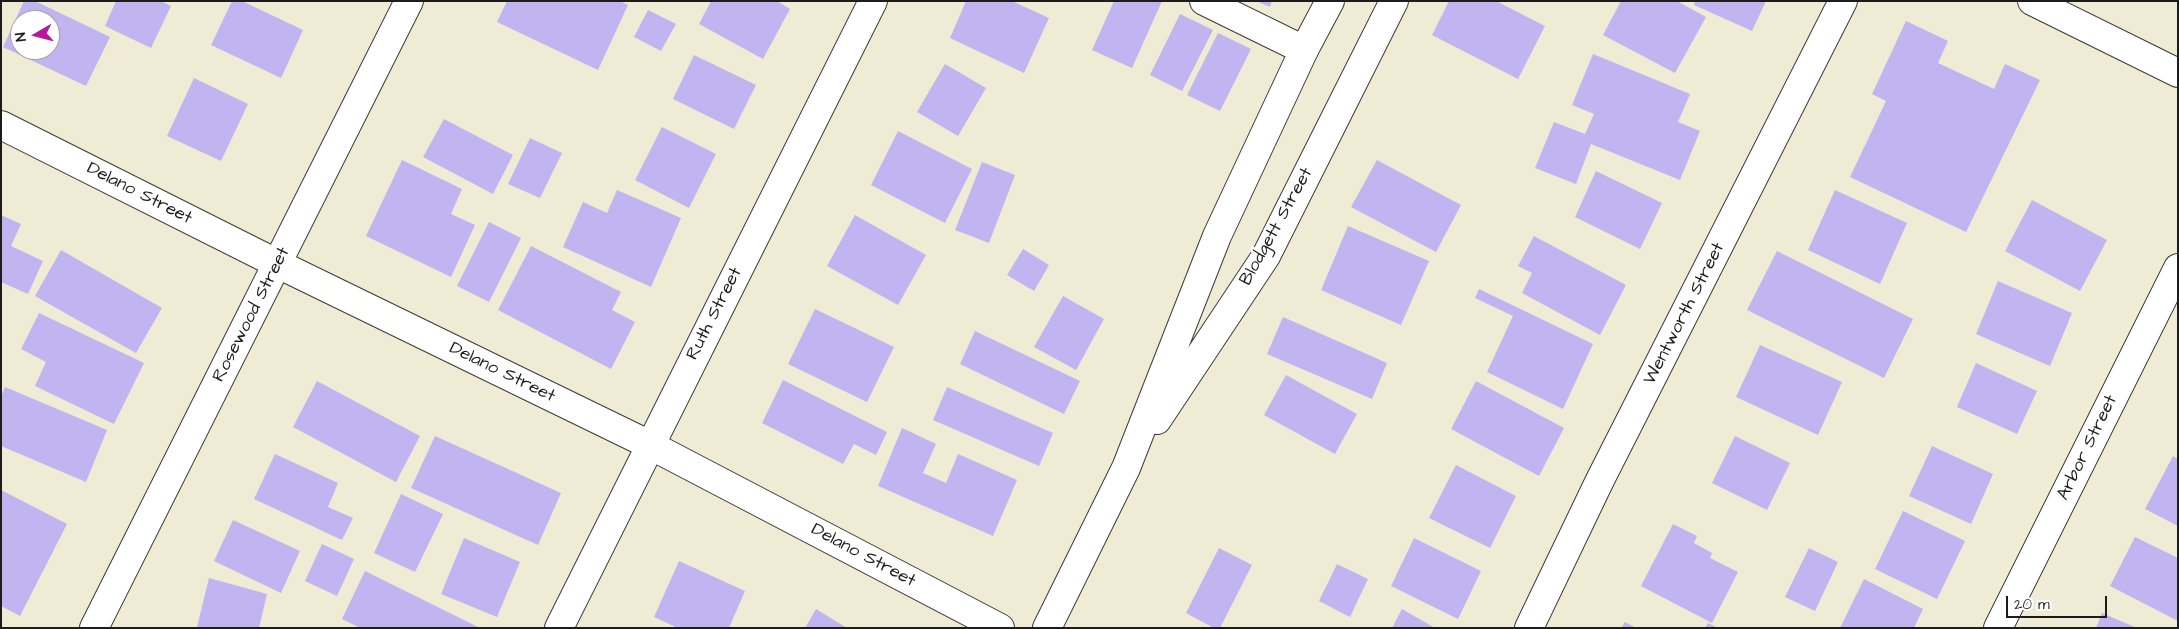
<!DOCTYPE html>
<html>
<head>
<meta charset="utf-8">
<style>
	body { margin:0 }
	#map { position:relative; width:2179px; height:629px; overflow:hidden; background:#efebd4; font-family:"Architects Daughter",sans-serif }
	canvas { display:block }
	.frame { position:absolute; inset:0; border:2px solid #1c1c1c; pointer-events:none }
	.north { position:absolute; left:10px; top:10px; width:50px; height:50px; box-sizing:border-box; background:#fff; border:1px solid #a4a4a4; border-radius:50%; rotate:262deg; font-size:14px; font-weight:700; line-height:20px; text-align:center; color:#1c1c1c }
	.north::after { content:''; display:block; margin:auto; width:18px; height:22px; background:#b5179e; clip-path:polygon(50% 0,100% 100%,50% 72%,0 100%) }
	.scale { position:absolute; left:2006px; top:596px; width:101px; height:22px; box-sizing:border-box; border:2px solid #1c1c1c; border-top:0; padding-left:6px; font-size:15px; line-height:18px; white-space:nowrap; color:#1c1c1c; -webkit-text-stroke:4px #fff; paint-order:stroke }
</style>
</head>
<body>
<div id="map">
<canvas width="2179" height="629"></canvas>
<div class="frame"></div>
<div class="north">N</div>
<div class="scale">20 m</div>
</div>
<script>
const context = document.querySelector('canvas').getContext('2d');
context.lineJoin = 'round';
function fill(path, color) { context.fillStyle = color; context.fill(path, 'evenodd'); }
function stroke(path, color, width, dash) { context.strokeStyle = color; context.lineWidth = width; context.lineCap = dash ? 'butt' : 'round'; context.setLineDash(dash || []); context.stroke(path); }
function drawText(font, color, halo, rows, align = 'center') {
  context.font = font + ' "Architects Daughter",sans-serif'; context.lineWidth = 5; context.setLineDash([]); context.textBaseline = 'middle'; context.strokeStyle = halo; context.fillStyle = color; for (const [text, x, y, turn = 0] of rows) {
    context.save(); context.translate(x, y); context.rotate((+turn || 0) * Math.PI / 180); context.textAlign = isNaN(turn) ? turn : align; if (halo) context.strokeText(text, 0, 0); context.fillText(text, 0, 0); context.restore();
  }
}
const building = new Path2D(`
	M24,1h11l75,36 -24,49 -83,-39zM20,20h30v30h-30z
	M116,1h45l10,5 -20,42 -46,-22z
	M232,1h10l61,29 -22,48 -70,-33z
	M507,1h113l8,4 -30,65 -101,-48z
	M711,1h66l13,8 -27,50 -64,-35z
	M966,1h46l37,17 -25,55 -74,-35z
	M1114,1h48l-30,67 -40,-18z
	M1256,1h16l-2,6z
	M1449,1h47l49,25 -27,53 -86,-44z
	M1621,1h56l29,16 -31,56 -72,-38z
	M1695,1h71l-14,30 -58,-26z
	M648,10l28,14 -15,27 -27,-14z
	M1180,14l33,16 -31,61 -32,-16z
	M1906,21l42,20 -10,22 56,26 11,-25 35,16 -74,152 -116,-55 36,-76 -14,-7z
	M1218,33l33,16 -31,62 -33,-16z
	M1593,54l97,40 -12,28 22,9 -20,49 -89,-36 -15,40 -41,-16 19,-46 31,12 9,-20 -22,-9z
	M694,55l62,30 -22,44 -61,-30z
	M945,64l41,24 -28,48 -41,-24z
	M194,78l54,26 -27,57 -54,-25z
	M444,119l69,36 -20,39 -70,-37z
	M662,127l54,27 -27,54 -54,-28z
	M898,131l74,38 -27,54 -74,-38z
	M530,138l32,15 -22,45 -32,-14z
	M402,160l60,29 -11,25 24,11 -24,52 -85,-41z
	M1377,160l84,45 -25,47 -85,-45z
	M982,162l33,13 -26,68 -34,-13z
	M1596,171l66,32 -22,46 -65,-32z
	M617,190l64,28 -30,69 -88,-40 20,-45 24,11z
	M1835,190l72,33 -27,61 -72,-34z
	M2032,200l75,40 -27,51 -75,-40z
	M1,215l20,9 -10,22 32,15 -15,33 -27,-12z
	M855,215l71,40 -28,50 -71,-39z
	M489,222l32,16 -32,64 -32,-16z
	M1348,226l81,35 -28,64 -80,-35z
	M1534,236l92,49 -26,50 -78,-42 10,-20 -14,-7z
	M531,246l90,46 -9,18 23,12 -24,47 -113,-59z
	M1023,249l26,16 -15,26 -27,-16z
	M61,250l101,58 -26,45 -101,-57z
	M1777,251l136,68 -29,59 -137,-68z
	M1998,281l74,32 -22,53 -74,-32z
	M1479,289l114,55 -30,65 -76,-37 26,-56 -38,-18z
	M1063,296l41,23 -28,51 -42,-23z
	M815,309l79,38 -27,55 -79,-38z
	M39,313l105,50 -30,61 -79,-38 11,-24 -25,-13z
	M1283,317l104,46 -15,36 -105,-45z
	M975,331l105,50 -16,33 -104,-50z
	M1760,345l82,37 -24,53 -82,-38z
	M1976,363l61,28 -20,43 -60,-27z
	M1286,375l71,39 -22,40 -71,-39z
	M783,380l104,52 -11,23 -22,-11 -11,20 -81,-41z
	M317,381l103,55 -24,46 -103,-55z
	M1476,381l88,47 -25,48 -88,-47z
	M5,387l102,43 -21,52 -85,-36v-49z
	M947,387l106,46 -14,33 -106,-46z
	M902,428l34,16 -13,29 23,10 12,-29 59,26 -24,56 -115,-50z
	M435,436l126,57 -23,52 -127,-57z
	M1735,436l55,27 -23,47 -55,-27z
	M1932,446l61,28 -22,50 -62,-28z
	M275,454l63,29 -10,24 25,11 -11,22 -88,-41z
	M2173,456l5,3v67l-33,-17z
	M1456,465l60,31 -26,52 -61,-30z
	M1,490l66,34 -47,92 -19,-10z
	M401,494l42,20 -28,58 -41,-19z
	M1903,511l62,30 -28,58 -62,-30z
	M233,520l67,31 -19,42 -67,-32z
	M1673,524l24,12 -3,7 18,10 -2,5 28,14 -26,51 -71,-37z
	M2135,537l43,21v63l-68,-35z
	M464,538l56,24 -23,55 -56,-23z
	M1414,538l67,33 -23,48 -67,-33z
	M322,544l32,15 -17,37 -32,-15z
	M1219,548l33,17 -32,63h-6l-28,-15z
	M1809,548l29,14 -23,49 -30,-14z
	M679,561l66,30 -16,37h-51l-24,-11z
	M1337,564l31,15 -18,38 -31,-16z
	M365,571l115,57h-120l-18,-9z
	M209,578l58,16 -8,34 -62,-1z
	M1864,579l59,30 -9,19h-74z
	M816,609l31,19h-42z
	M1402,609l33,19h-43z
	M2102,613l35,15h-41z
	M1625,622l11,6h-15z
	M1708,623l10,5h-13z`);
const minor = new Path2D(`
	M1204,1l100,49
	M2032,1l146,72
	M1,125l277,139 372,181 350,183
	M94,628l315,-627
	M559,628l314,-627
	M1529,628l71,-148 243,-479
	M1998,628l180,-360`);
const major = new Path2D(`
	M1157,420l109,-164 128,-255
	M1047,628l79,-160 91,-232 87,-186 26,-49`);
const streetNames = [
	["Delano Street",139,194,27],
	["Blodgett Street",1277,227,-61],
	["Ruth Street",715,314,-63],
	["Wentworth Street",1685,314,-63],
	["Rosewood Street",252,315,-63],
	["Delano Street",502,373,26],
	["Arbor Street",2088,448,-64],
	["Delano Street",863,556,28]
];
fill(building, '#c1b5f1');
stroke(minor, '#3c3b38', 30);
stroke(major, '#3c3b38', 30);
stroke(minor, '#fff', 28);
stroke(major, '#fff', 28);
drawText('18px', '#1c1c1c', '#fff', streetNames);
</script>
</body>
</html>
